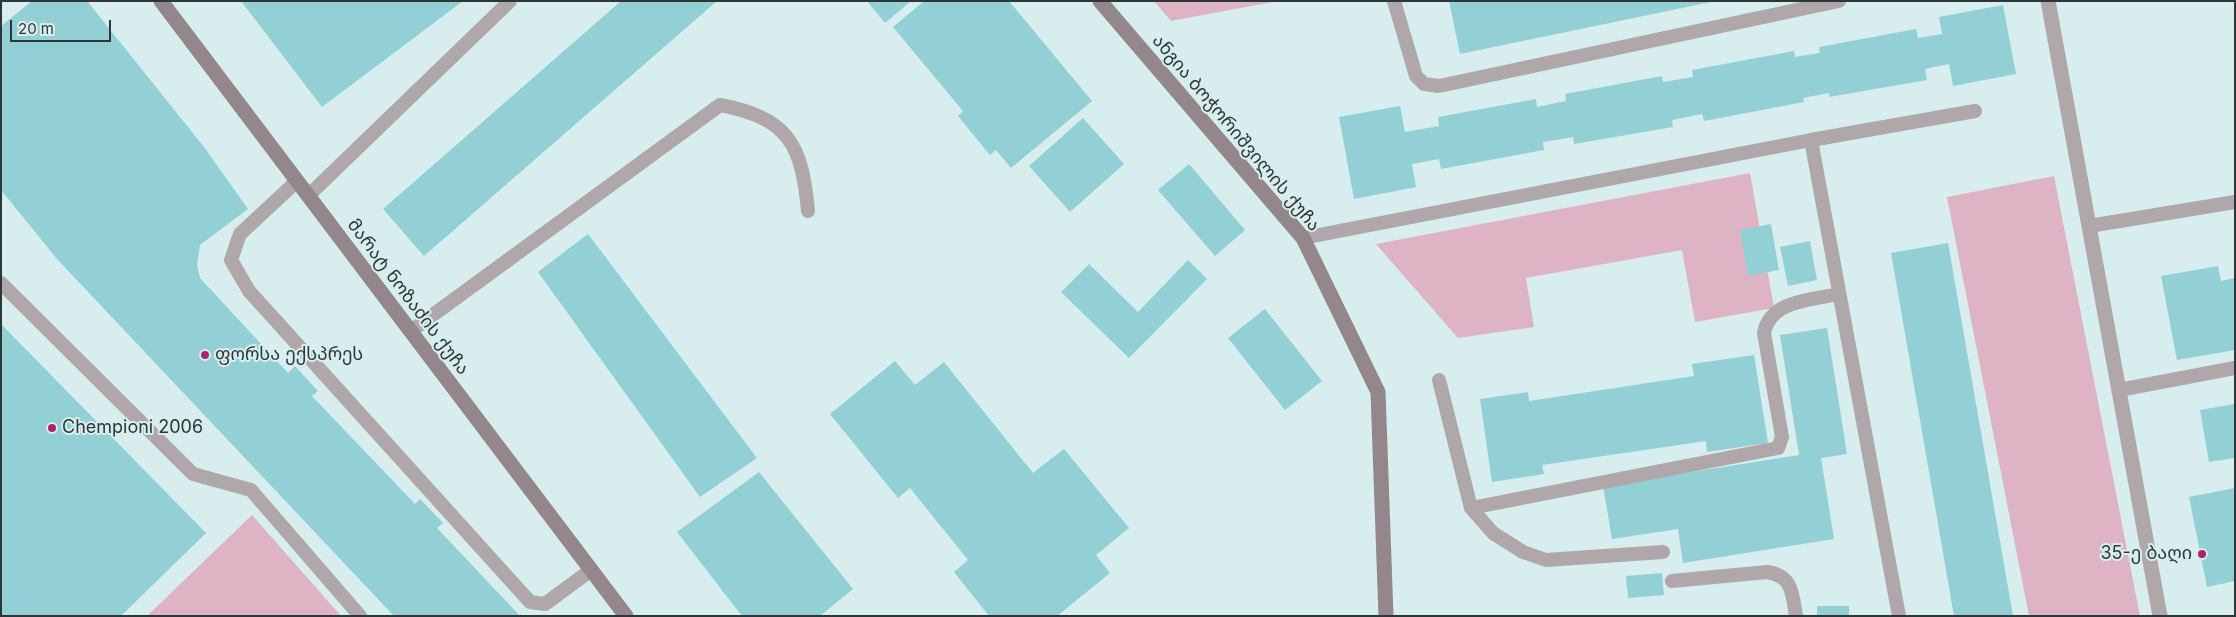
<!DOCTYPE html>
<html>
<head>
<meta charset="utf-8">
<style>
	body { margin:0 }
	#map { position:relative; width:2236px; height:617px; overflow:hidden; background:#d7edee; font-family:Inter,sans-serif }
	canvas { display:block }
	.frame { position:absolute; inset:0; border:2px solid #2e3737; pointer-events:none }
	.scale { position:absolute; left:10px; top:20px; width:101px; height:22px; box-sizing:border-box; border:2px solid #2e3737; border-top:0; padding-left:6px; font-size:15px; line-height:18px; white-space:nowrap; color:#2e3737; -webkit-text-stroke:4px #d7edee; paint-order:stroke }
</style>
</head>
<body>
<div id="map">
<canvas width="2236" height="617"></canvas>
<div class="frame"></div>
<div class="scale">20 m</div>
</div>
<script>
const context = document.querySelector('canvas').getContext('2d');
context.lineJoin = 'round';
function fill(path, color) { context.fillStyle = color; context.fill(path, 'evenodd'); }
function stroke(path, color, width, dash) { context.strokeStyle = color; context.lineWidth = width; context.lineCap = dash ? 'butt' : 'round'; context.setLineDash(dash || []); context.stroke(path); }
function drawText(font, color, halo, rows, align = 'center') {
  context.font = font + ' Inter,"Noto Sans Georgian",sans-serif'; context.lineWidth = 4; context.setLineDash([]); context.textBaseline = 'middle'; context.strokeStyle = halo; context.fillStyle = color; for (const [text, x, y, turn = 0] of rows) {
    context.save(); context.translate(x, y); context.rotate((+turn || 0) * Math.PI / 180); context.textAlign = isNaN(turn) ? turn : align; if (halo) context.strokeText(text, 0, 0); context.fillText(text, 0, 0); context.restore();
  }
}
const green = new Path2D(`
	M1154,1h124l-107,20z
	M1750,173l24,135 -79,14 -13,-72 -156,28 8,49 -76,11 -82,-94z
	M2054,176l86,440h-111l-82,-419z
	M252,515l89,101h-194z`);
const building = new Path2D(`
	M32,1h55l117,146 44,62 -48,36 -3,20 3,13 88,95 7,-7 23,25 -6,5 103,108 5,-5 23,24 -6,5 83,88h-126l-337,-357 -56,-69v-164z
	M241,1h222l-141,106z
	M621,1h96l-293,255 -41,-47z
	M867,1h44l-26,22z
	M924,1h85l83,100 -81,67 -15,-18 -6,5 -32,-39 5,-5 -70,-84z
	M1449,1h262v1l-251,52z
	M2003,5l13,69 -63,12 -4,-22 -24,5 2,11 -98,17v-4l-26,5 1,4 -100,19 -2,-7 -30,6 1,7 -99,17 -1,-7 -30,5 1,8 -103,19 -2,-10 -27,5 4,23 -62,12 -15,-82 61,-11 5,26 34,-6 -1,-9 98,-18 1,8 29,-6 -1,-7 97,-18 1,6 30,-5 -1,-7 102,-19 1,6 25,-4 -1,-6 97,-18 2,9 24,-4 -3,-17z
	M1083,118l41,46 -54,48 -41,-46z
	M1189,164l56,66 -30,26 -57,-66z
	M1771,224l8,46 -31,6 -8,-46z
	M588,234l169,224 -57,39 -162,-225z
	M1810,241l7,39 -29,6 -8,-39z
	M1948,243l65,373h-59l-63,-363z
	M1188,260l19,19 -78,79 -68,-66 28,-28 49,48z
	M2218,266l3,15 14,-3v72l-58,10 -16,-84z
	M1265,309l57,72 -37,29 -57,-72z
	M1,324l205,209 -85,83h-120z
	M1827,328l20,126 -26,4 13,81 -151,24 -5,-34 -66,10 -9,-53 196,-31 -19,-120z
	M1754,355l14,88 -61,9 -1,-11 -164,24 2,9 -52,8 -12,-83 48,-7 1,9 165,-25 -2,-12z
	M895,361l20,24 29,-23 89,111 31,-24 65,79 -33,27 14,18 -53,43h-68l-35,-44 14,-12 -58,-72 -12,10 -68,-84z
	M2235,404v54l-26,4 -9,-52z
	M759,472l94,117 -33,27h-78l-65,-84z
	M2235,488v93l-28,6 -18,-90z
	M1662,573l2,22 -36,3 -2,-22z
	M1817,606h32v10h-32z`);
const lane = new Path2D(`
	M1394,1l22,75 8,8 15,2 400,-85
	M1811,140l164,-29
	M297,181l-57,53 -9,26 18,31 281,311 15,2 46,-34
	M308,196l202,-195
	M2089,226l146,-24
	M1303,238l508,-98 88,476
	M1,283l192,191 58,16 109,126
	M411,331l309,-226c69,13 82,40 88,106
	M1439,380l32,128 22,25 30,19 23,8 117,-8
	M2119,390l116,-22
	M1471,508l307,-60 4,-11 -18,-104c6,-33 48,-33 75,-39
	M1672,581l95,-9c26,4 25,21 29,44`);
const street = new Path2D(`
	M2048,1l112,615`);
const secondary = new Path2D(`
	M161,1l465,615
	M1100,1l203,237 75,154 8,224`);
const markers = [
	[205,355,5,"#ab256d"],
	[52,428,5,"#ab256d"],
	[2202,554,5,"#ab256d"]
];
const streetNames = [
	["ანგია ბოჭორიშვილის ქუჩა",1236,133,50],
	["მარატ ნოზაძის ქუჩა",408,297,53]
];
const poiNames = [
	["ფორსა ექსპრეს",215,355],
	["Chempioni 2006",62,428],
	["35-ე ბაღი",2192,554,"right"]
];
fill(green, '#deb4c4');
fill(building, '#92d0d5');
stroke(lane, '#afa7aa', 14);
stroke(street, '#afa7aa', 15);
stroke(secondary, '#93878b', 15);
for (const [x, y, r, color] of markers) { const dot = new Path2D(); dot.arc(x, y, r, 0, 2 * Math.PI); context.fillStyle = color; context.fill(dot); stroke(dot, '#d7edee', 2); }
drawText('18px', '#2e3737', '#d7edee', streetNames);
drawText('18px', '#2e3737', '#d7edee', poiNames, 'left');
</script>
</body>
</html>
